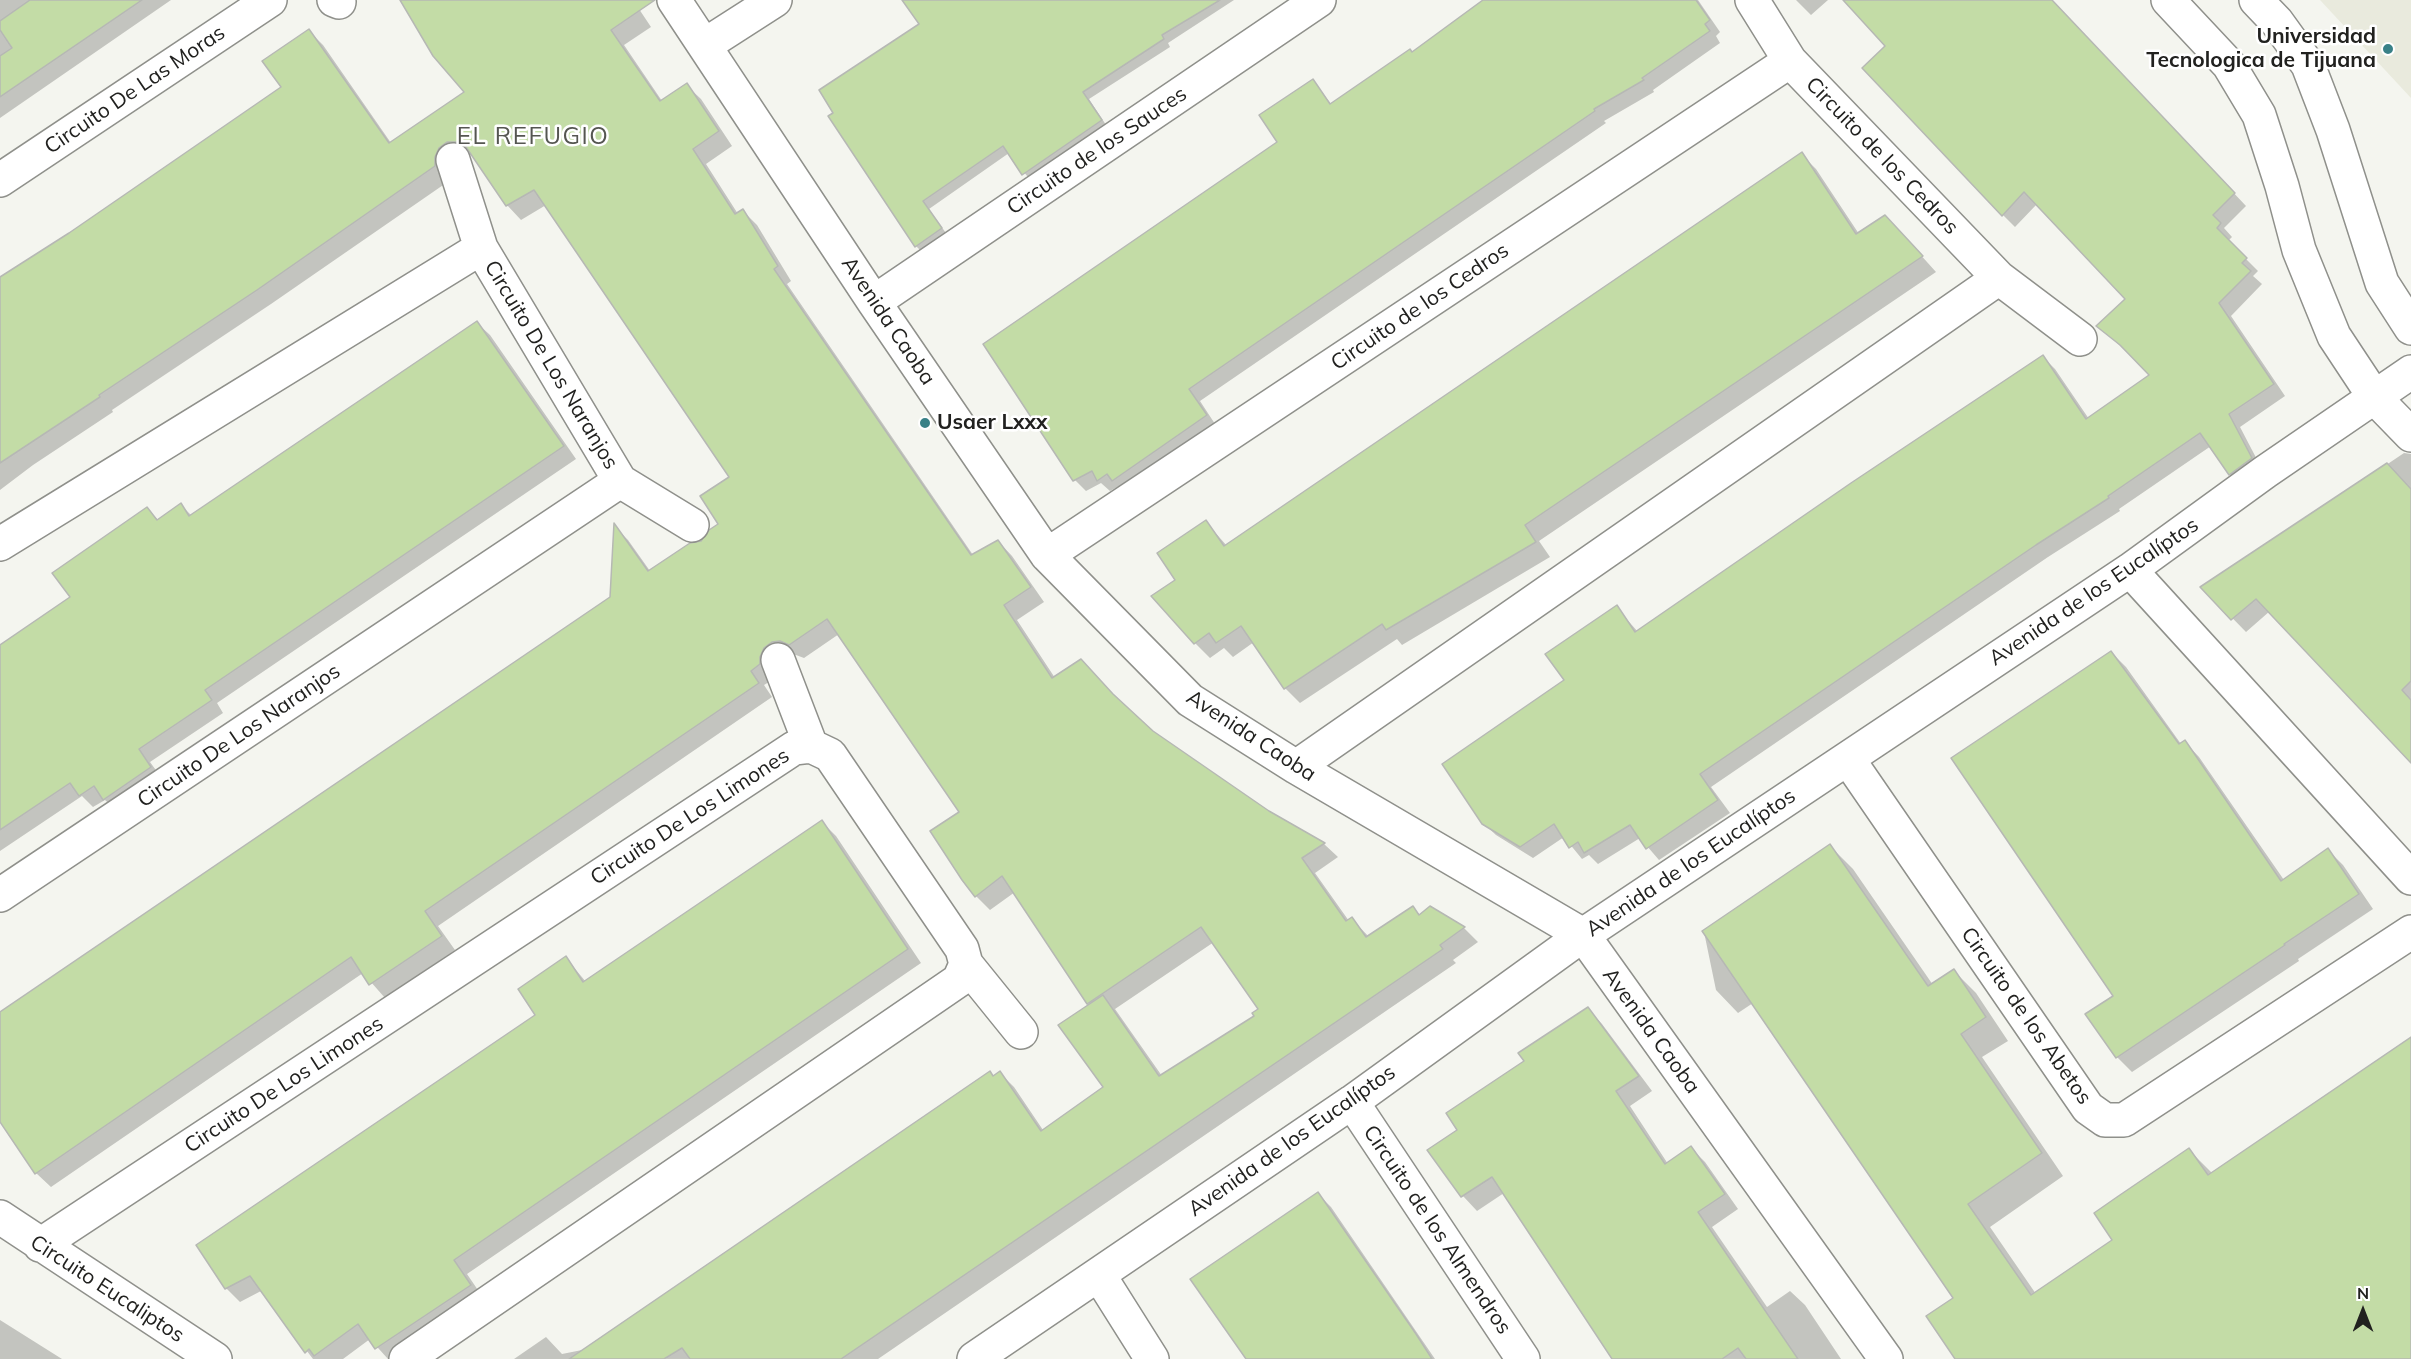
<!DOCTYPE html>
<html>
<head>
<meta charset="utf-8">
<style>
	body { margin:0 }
	#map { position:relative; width:2411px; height:1359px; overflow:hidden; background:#f4f5ef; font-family:Mulish,sans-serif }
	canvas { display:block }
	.north { position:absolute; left:2333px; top:1281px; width:60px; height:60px; -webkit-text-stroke:4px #fff; paint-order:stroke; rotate:0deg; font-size:16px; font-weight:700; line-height:24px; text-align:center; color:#21211f }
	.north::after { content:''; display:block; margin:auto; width:21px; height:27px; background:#21211f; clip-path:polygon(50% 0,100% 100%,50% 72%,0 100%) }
</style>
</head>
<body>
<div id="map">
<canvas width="2411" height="1359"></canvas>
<div class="north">N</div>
</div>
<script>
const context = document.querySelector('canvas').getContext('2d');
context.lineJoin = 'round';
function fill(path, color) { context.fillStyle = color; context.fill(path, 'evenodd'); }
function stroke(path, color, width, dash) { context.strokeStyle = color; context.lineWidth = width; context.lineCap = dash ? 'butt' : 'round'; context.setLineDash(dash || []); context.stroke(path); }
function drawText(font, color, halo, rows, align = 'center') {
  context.font = font + ' Mulish,sans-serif'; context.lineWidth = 5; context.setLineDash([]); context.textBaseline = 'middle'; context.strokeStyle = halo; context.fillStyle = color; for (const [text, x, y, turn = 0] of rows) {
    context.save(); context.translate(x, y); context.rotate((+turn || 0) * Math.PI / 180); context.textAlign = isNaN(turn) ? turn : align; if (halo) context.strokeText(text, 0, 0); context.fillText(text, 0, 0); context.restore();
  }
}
const built = new Path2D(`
	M2320,0h91v98z`);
const shadow = new Path2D(`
	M0,0h171l-171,118z
	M402,0h231l18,27 -27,18 38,56 24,-16 15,14 31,47 -26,18 32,50 5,-3 14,14 34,56 -4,3 186,271 25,-14 14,15 32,46 -27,18 38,58 66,25 31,29 116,80 56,32 14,13 -23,16 34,48 3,-2 17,18 44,-29 8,8 9,-8 34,20 14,14 -25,18 3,3 -578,396h-364l32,-22 16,17 25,-5 413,-276 14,14 29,43 62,-42 -15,-83 -75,-113 -25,18 -14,-14 -15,-84 -122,-178 -35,24 -8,-3 -10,1 -12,23 -10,6 8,12 -334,229 17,24 -70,48 -22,-25 -312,214 -15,-14 -36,-54v-105l611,-417 4,-70 13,13 22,31 52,-29 18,-17 11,-48 -185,-272 -25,15 -14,-15 -35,-50 -11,1 -12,25 -178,123 -159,106 1,2 -80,53 -33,25v-210l283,-193 26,-56 14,14 68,98 75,-51zM1214,942l46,68 -4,6 -94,60 -47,-67z
	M953,0h281l-66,43 2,4 -81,52 19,29 -77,53 -22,-28 -80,56 19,27 -25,17 -7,-7 4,-221z
	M1488,0h210l22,32 -4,4 4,7 -67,47 1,2 -50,29 2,2 -406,278 17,26 -93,64 -5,-5 -9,5 -9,-8 -15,8 -11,-11 205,-338 33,-61 19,24 80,-51z
	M1796,0h32l-17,15z
	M1845,0h207l194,206 -22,22 8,9 -4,4 30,30 -5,5 9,8 -31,32 54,80 -45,31 23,44 -20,15 -13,-12 -19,-28 -92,63 1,2 -72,46 -337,230 19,26 -71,47 -19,-22 -42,26 -9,-9 -7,4 -18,-22 -31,21 -37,-23 -13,-12 83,-142 50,-74 22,25 405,-275 12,12 34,50 62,-44 -52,-49 28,-27 -90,-95 -22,23 -12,-12 -139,-147 23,-22z
	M1801,154l15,15 43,65 41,-2 36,40 -397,269 11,16 -148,88 -5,-6 -97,64 -15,-15 -31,-46 -21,15 -9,-9 -14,10 -15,-15 -18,-63 28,-59 22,25z
	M477,323l13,12 86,124 -359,244 6,10 -73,49 13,18 -46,31 -12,-11 -12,7 -11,-11 -82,55v-205l72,-48 75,-89 12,12 22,-16 11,11z
	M2404,453l7,1v308l-141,-151 -24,21 -43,-44z
	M2111,652l15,15 55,77 4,-2 14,15 85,123 44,-30 15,15 30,44 -75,50 1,2 -167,111 -15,-15z
	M822,822l14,14 85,127 -454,311 17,25 -89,60h-7l-18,-20 -27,20h-30l-52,-68 -21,11 -14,-14 311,-273 29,-57 20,24z
	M1830,846l23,23 80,116 21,-14 22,22 32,48 -26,16 81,119 -73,51 46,67 78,-53 75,-91 23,23 199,-134v320h-454l-2,-60 -202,-296 -15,10 -22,-23 -12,-58z
	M1588,1009l14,15 50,67 -22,15 38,58 23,-16 14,14 33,47 -26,18 55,80 23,-16 15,14 36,54h-228l-109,-166 -27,18 -14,-15 -33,-46 29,-20 67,-69z
	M1318,1194l13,13 104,152h-188z
	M0,1320l62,39h-62z`);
const building = new Path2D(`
	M30,0h112l-142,97v-41l12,-8 -12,-18v-9z
	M400,0h255l-44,30 49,71 27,-18 32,48 -26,18 42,65 8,-5 35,57 -4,3 197,286 27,-15 33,47 -27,18 48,73 29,-19 32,35 40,37 116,80 56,32 -23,15 44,63 6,-4 14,20 47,-31 6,9 11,-9 35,21 -25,18 3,4 -602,410h-151l-8,-11 -18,11h-95l421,-288 3,5 7,-5 41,60 62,-44 -45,-62 45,-30 56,81 95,-60 -2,-3 6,-4 -57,-82 -114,77 -85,-128 -27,21 -13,-17 -32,-49 29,-19 -132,-193 -38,26 -9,-4 -8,1 -8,6 -4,9v7l-9,7 8,12 -334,228 17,25 -73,49 -18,-28 -316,217 -35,-52v-110l610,-415 4,-74 34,48 42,-28 11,-2 8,-11 9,-6 -18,-28 29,-19 -180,-265 -15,-22 -28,16 -40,-59 -10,-5h-9l-8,6 -4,9v9l-178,124 -158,105 1,2 -100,66v-186l69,-44 212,-146 -19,-26 47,-32 80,114 75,-51 -31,-36z
	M902,0h318l-58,35 2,4 -81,53 19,28 -80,55 -19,-29 -80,55 19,27 -27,19 -87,-131 5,-3 -14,-23 100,-66z
	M1483,0h213l14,20 -5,4 5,7 -68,47 2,2 -50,29 1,2 -406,278 18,26 -95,66 -5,-7 -10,7 -5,-10 -19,10 -90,-137 294,-202 -18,-27 54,-36 17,25 80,-55 2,3z
	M1843,0h209l183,193 -22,22 8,8 -4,5 30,30 -5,5 9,8 -32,32 55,81 -45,30 23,44 -23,17 -29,-42 -92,63 1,2 -73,47 -336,229 18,26 -72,49 -16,-24 -46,28 -6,-11 -9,6 -15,-24 -34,23 -38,-23 -40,-60 122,-84 -19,-26 72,-49 18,27 216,-149 192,-128 43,64 63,-44 -29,-30 -24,-19 29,-27 -101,-107 -22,24 -140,-148 23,-22z
	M1802,152l54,82 29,-19 38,41 -398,269 11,17 -150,88 -4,-6 -98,65 -43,-63 -25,17 -7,-10 -15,11 -43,-48 24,-16 -18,-27 49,-33 18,26z
	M477,321l87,125 -359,244 7,10 -73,49 12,18 -48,33 -9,-14 -15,10 -9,-13 -70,47v-185l70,-48 -18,-24 95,-66 10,13 24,-17 8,13z
	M2387,463l24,26v192l-9,9 9,10v63l-155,-164 -25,21 -31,-33z
	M2111,651l68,93 6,-4 96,141 47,-33 31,46 -75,50 1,1 -169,113 -31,-44 28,-18 -162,-238z
	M822,820l86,129 -454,311 17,25 -96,64 -17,-25 -44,32 -5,-7 -4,4 -55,-77 -25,13 -29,-44 339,-230 -17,-26 48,-33 17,26z
	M1830,844l98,142 26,-17 32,48 -25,17 81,119 -74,51 63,91 81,-55 -18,-27 23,-16 72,-49 19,27 203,-138v322h-456l-29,-43 27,-18 -251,-367z
	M1588,1007l51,69 -23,15 49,73 26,-18 34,48 -27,18 100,147h-52l-8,-11 -16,11h-110l-120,-182 -31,20 -34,-47 30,-20 -11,-17 78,-52 -6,-8z
	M1318,1192l98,142 16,25h-186l-56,-80z`);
const street = new Path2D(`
	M334,0l5,2
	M674,0l200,302 173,253 143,145 106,67 287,168 303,424
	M1752,0l38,61 209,217 81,61
	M705,45l70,-45
	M453,160l28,88 139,233 72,44
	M0,180l270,-180
	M874,302l445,-302
	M0,544l481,-296
	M1047,555l743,-494
	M2130,570l281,308
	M778,660l33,86
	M1848,759l240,349 17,12h19l287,-188
	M1296,767l703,-489
	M0,895l620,-414
	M966,964l55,68
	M1352,1102l171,257
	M0,1217l215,142
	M40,1245l754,-497 17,-2 19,9 132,194 4,15 -7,16 -553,379
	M1099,1275l53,84
	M974,1359l378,-257 231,-167 547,-365 135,-98 146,-100`);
const secondary = new Path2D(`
	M2168,0l61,65 30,50 23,71 17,64 35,86 41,62 36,37
	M2256,0l21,22 31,43 25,65 49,153 29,45`);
const markers = [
	[2388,49,6,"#398187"],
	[925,423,6,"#398187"]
];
const poiNames = [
	["Universidad",2376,37],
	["Tecnologica de Tijuana",2376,61],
	["Usaer Lxxx",937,423,"left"]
];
const streetNames = [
	["Circuito De Las Moras",135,90,-34],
	["Circuito de los Sauces",1097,151,-34],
	["Circuito de los Cedros",1882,156,46],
	["Circuito de los Cedros",1420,307,-34],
	["Avenida Caoba",888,321,56],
	["Circuito De Los Naranjos",551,365,59],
	["Avenida de los Eucalíptos",2094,592,-34],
	["Circuito De Los Naranjos",239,736,-34],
	["Avenida Caoba",1251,736,33],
	["Circuito De Los Limones",690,817,-33],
	["Avenida de los Eucalíptos",1691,863,-34],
	["Circuito de los Abetos",2026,1016,55],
	["Avenida Caoba",1651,1031,54],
	["Circuito De Los Limones",284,1085,-33],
	["Avenida de los Eucalíptos",1292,1141,-35],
	["Circuito de los Almendros",1437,1230,56],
	["Circuito Eucaliptos",107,1289,33]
];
const quarterNames = [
	["EL REFUGIO",533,137]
];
fill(built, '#e9eadd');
fill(shadow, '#0003');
fill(building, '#c3dca6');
stroke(building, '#b6b8b4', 1.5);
stroke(street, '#8f908b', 36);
stroke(secondary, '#8f908b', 36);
stroke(street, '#fff', 33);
stroke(secondary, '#fff', 33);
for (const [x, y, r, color] of markers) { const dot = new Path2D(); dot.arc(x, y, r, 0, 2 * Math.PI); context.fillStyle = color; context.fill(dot); stroke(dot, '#fff', 2); }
drawText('bold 21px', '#21211f', '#fff', poiNames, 'right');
drawText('21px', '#21211f', '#fff', streetNames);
context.letterSpacing = '1.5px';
drawText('24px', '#555651', '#fff', quarterNames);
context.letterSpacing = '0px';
</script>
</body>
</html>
